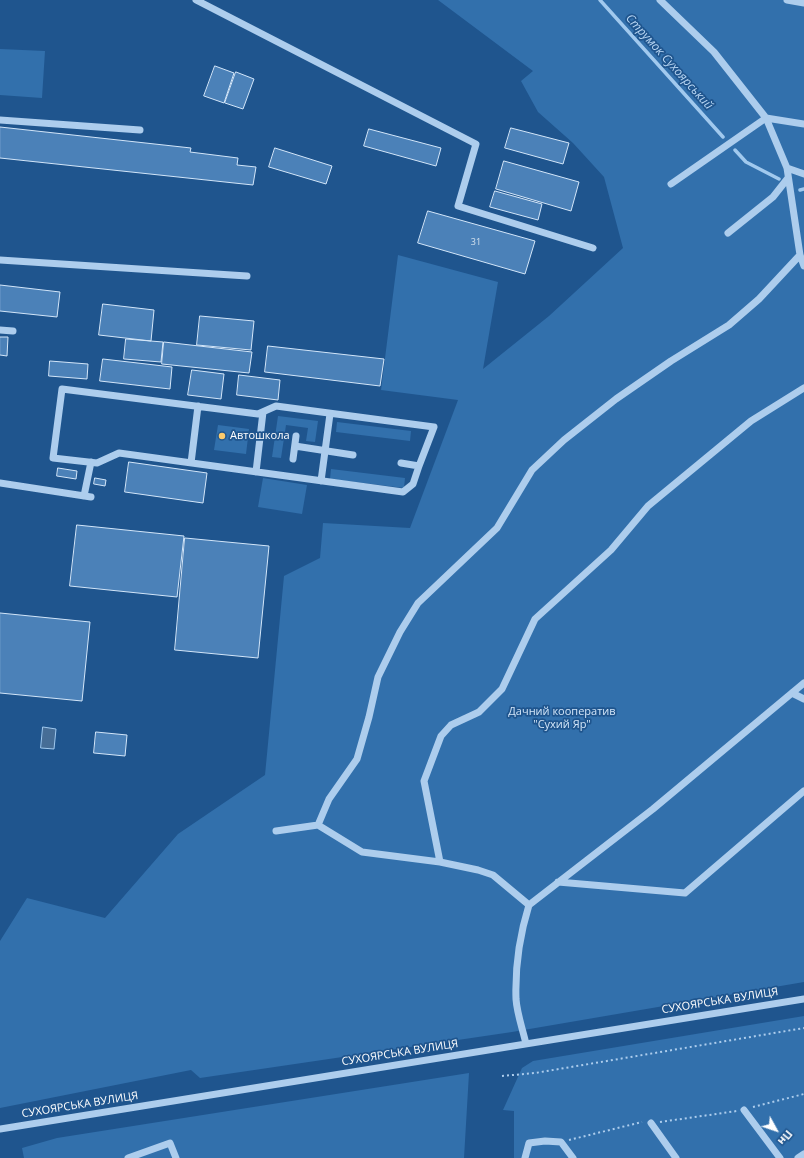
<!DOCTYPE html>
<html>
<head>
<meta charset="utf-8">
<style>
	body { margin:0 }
	#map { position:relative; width:804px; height:1158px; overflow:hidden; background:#1f558e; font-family:"Open Sans",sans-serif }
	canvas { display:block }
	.north { position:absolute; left:756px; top:1110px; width:40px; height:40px; -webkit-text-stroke:3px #1f558e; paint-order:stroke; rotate:130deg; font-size:11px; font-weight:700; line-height:16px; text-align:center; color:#fff }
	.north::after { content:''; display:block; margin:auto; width:14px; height:18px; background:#fff; clip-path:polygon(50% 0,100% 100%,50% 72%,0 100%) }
</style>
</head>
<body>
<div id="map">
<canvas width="804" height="1158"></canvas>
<div class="north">Пн</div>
</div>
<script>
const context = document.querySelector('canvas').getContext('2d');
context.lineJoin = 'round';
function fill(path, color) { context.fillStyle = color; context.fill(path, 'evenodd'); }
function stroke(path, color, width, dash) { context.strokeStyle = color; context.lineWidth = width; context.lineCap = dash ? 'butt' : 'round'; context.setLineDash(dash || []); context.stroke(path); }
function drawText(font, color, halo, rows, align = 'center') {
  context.font = font + ' "Open Sans",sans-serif'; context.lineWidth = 3.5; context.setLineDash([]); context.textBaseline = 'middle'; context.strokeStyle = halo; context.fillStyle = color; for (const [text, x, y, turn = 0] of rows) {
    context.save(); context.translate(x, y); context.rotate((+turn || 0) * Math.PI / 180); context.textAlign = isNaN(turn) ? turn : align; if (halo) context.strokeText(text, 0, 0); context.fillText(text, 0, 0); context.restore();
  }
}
const green = new Path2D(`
	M438,0h366v982l-292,50 -312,46 -9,-8 -191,38v-167l27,-43 78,20 73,-84 87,-59 19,-199 36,-18 3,-35 87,5 48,-128 -77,-10 17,-135 100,27 -15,87 66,-53 74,-68 -19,-71 -31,-34 -35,-31 -17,-31 12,-10z
	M0,49l45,2 -3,47 -42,-3z
	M278,416l40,5 -3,21 -9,-1 2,-13 -22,-3 -5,33 -9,-1z
	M337,422l74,9 -1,10 -74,-9z
	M218,425l31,4 -3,25 -32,-4z
	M331,469l74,9 -1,10 -74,-9z
	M263,478l44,7 -5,29 -44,-7z
	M804,1016v142h-290v-47l-11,-1 19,-42 11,-7z
	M469,1073l-5,85h-440l-2,-10 35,-10z`);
const water = new Path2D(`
	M43,727l13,2 -2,20 -13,-1z`);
const stream = new Path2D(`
	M600,0l123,137
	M735,150l11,12 33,17
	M800,190l4,-1`);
const building = new Path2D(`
	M215,66l19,7 -10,30 -20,-7z
	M236,72l18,7 -11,30 -18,-6z
	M0,127l191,21 -1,4 48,6 -1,7 19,2 -3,18 -253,-27z
	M511,128l58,15 -6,21 -58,-16z
	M369,129l72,19 -5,18 -72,-20z
	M275,148l57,18 -6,18 -57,-17z
	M504,161l75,21 -8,29 -75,-22z
	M495,191l47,13 -4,16 -48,-13z
	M428,211l107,30 -10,33 -107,-31z
	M0,285l60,7 -3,25 -57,-6z
	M103,304l51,6 -3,31 -52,-6z
	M200,316l54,5 -3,29 -54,-5z
	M0,337h8l-1,19 -7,-1z
	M126,339l37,3 -2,20 -37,-3z
	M164,342l88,10 -3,21 -87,-9z
	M268,346l116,13 -4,27 -115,-14z
	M103,359l69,8 -2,22 -70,-8z
	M50,361l38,3 -1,15 -38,-3z
	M192,370l32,4 -3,25 -33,-4z
	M239,375l41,5 -2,20 -41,-5z
	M129,462l78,11 -4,30 -78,-11z
	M58,468l19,3 -1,8 -19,-3z
	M95,478l11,2 -1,6 -11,-2z
	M77,525l107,11 -7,61 -107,-11z
	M185,538l84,8 -11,112 -83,-8z
	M0,613l90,9 -8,79 -82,-8z
	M96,732l31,3 -2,21 -31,-3z`);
const path = new Path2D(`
	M502,1076l33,-3 269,-45
	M753,1107l51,-13
	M660,1122l77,-11
	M569,1140l73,-18`);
const minor = new Path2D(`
	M196,0l280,144 -18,62 135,42
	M660,0l54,52 52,66 21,50 13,87 4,11
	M787,0l17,3
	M0,120l140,10
	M787,168l17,6
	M671,184l95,-66 38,6
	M728,233l45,-36 15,-19
	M0,260l247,16
	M0,330l13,1
	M295,446l58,9
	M293,459l3,-23
	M191,463l7,-57
	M401,463l18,3 -6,18 -10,8 -284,-39 -22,10 -44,-5 9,-69 196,25 18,-8 158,21 -15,39
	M256,472l7,-60
	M321,481l9,-67
	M0,483l91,14
	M84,496l7,-34
	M792,693l12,6
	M318,825l11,-26 28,-40 12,-42 9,-40 22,-45 18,-29 79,-75 35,-58 32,-30 52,-41 55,-38 58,-36 30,-26 41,-44
	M276,831l42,-6 44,27 78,10 38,8 15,5 36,30c-9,29 -14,63 -13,94 1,15 7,31 10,45
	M440,862l-16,-81 17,-45 10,-11 28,-13 23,-23 33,-70 76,-69 37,-44 103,-85 53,-33
	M558,882l127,11 119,-102
	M529,905l124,-96 151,-126
	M744,1110l36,48
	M651,1123l25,35
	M0,1129l804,-130
	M128,1158l42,-15 6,15
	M525,1158l4,-15 16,-2 16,1 12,16
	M798,1158l6,-4`);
const markers = [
	[222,436,4,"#fbcb6d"]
];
const numberNames = [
	["31",476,242]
];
const poiNames = [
	["Автошкола",230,436]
];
const parkNames = [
	["Дачний кооператив",562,712],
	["\"Сухий Яр\"",562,725]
];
const streetNames = [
	["СУХОЯРСЬКА ВУЛИЦЯ",720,1001,-9],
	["СУХОЯРСЬКА ВУЛИЦЯ",400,1053,-9],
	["СУХОЯРСЬКА ВУЛИЦЯ",80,1105,-9]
];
const waterNames = [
	["Струмок Сухоярський",669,62,48]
];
fill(green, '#3270ac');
fill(water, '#466d96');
stroke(water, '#a1c9ee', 1);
stroke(stream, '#a1c9ee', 3.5);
fill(building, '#4b81b8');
stroke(building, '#d3e6f9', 1);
stroke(path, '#adcded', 2, [2, 3]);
stroke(minor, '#adcded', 7);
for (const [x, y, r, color] of markers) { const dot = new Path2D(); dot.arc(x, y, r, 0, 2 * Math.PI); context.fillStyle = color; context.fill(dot); stroke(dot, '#1f558e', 1.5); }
drawText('9px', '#d2e0ed', null, numberNames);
drawText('11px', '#fff', '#1f558e', poiNames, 'left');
drawText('11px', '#d3e6f9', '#1f558e', parkNames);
drawText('11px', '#fff', '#1f558e', streetNames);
drawText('italic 12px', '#b9d7f4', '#1f558e', waterNames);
</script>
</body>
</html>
